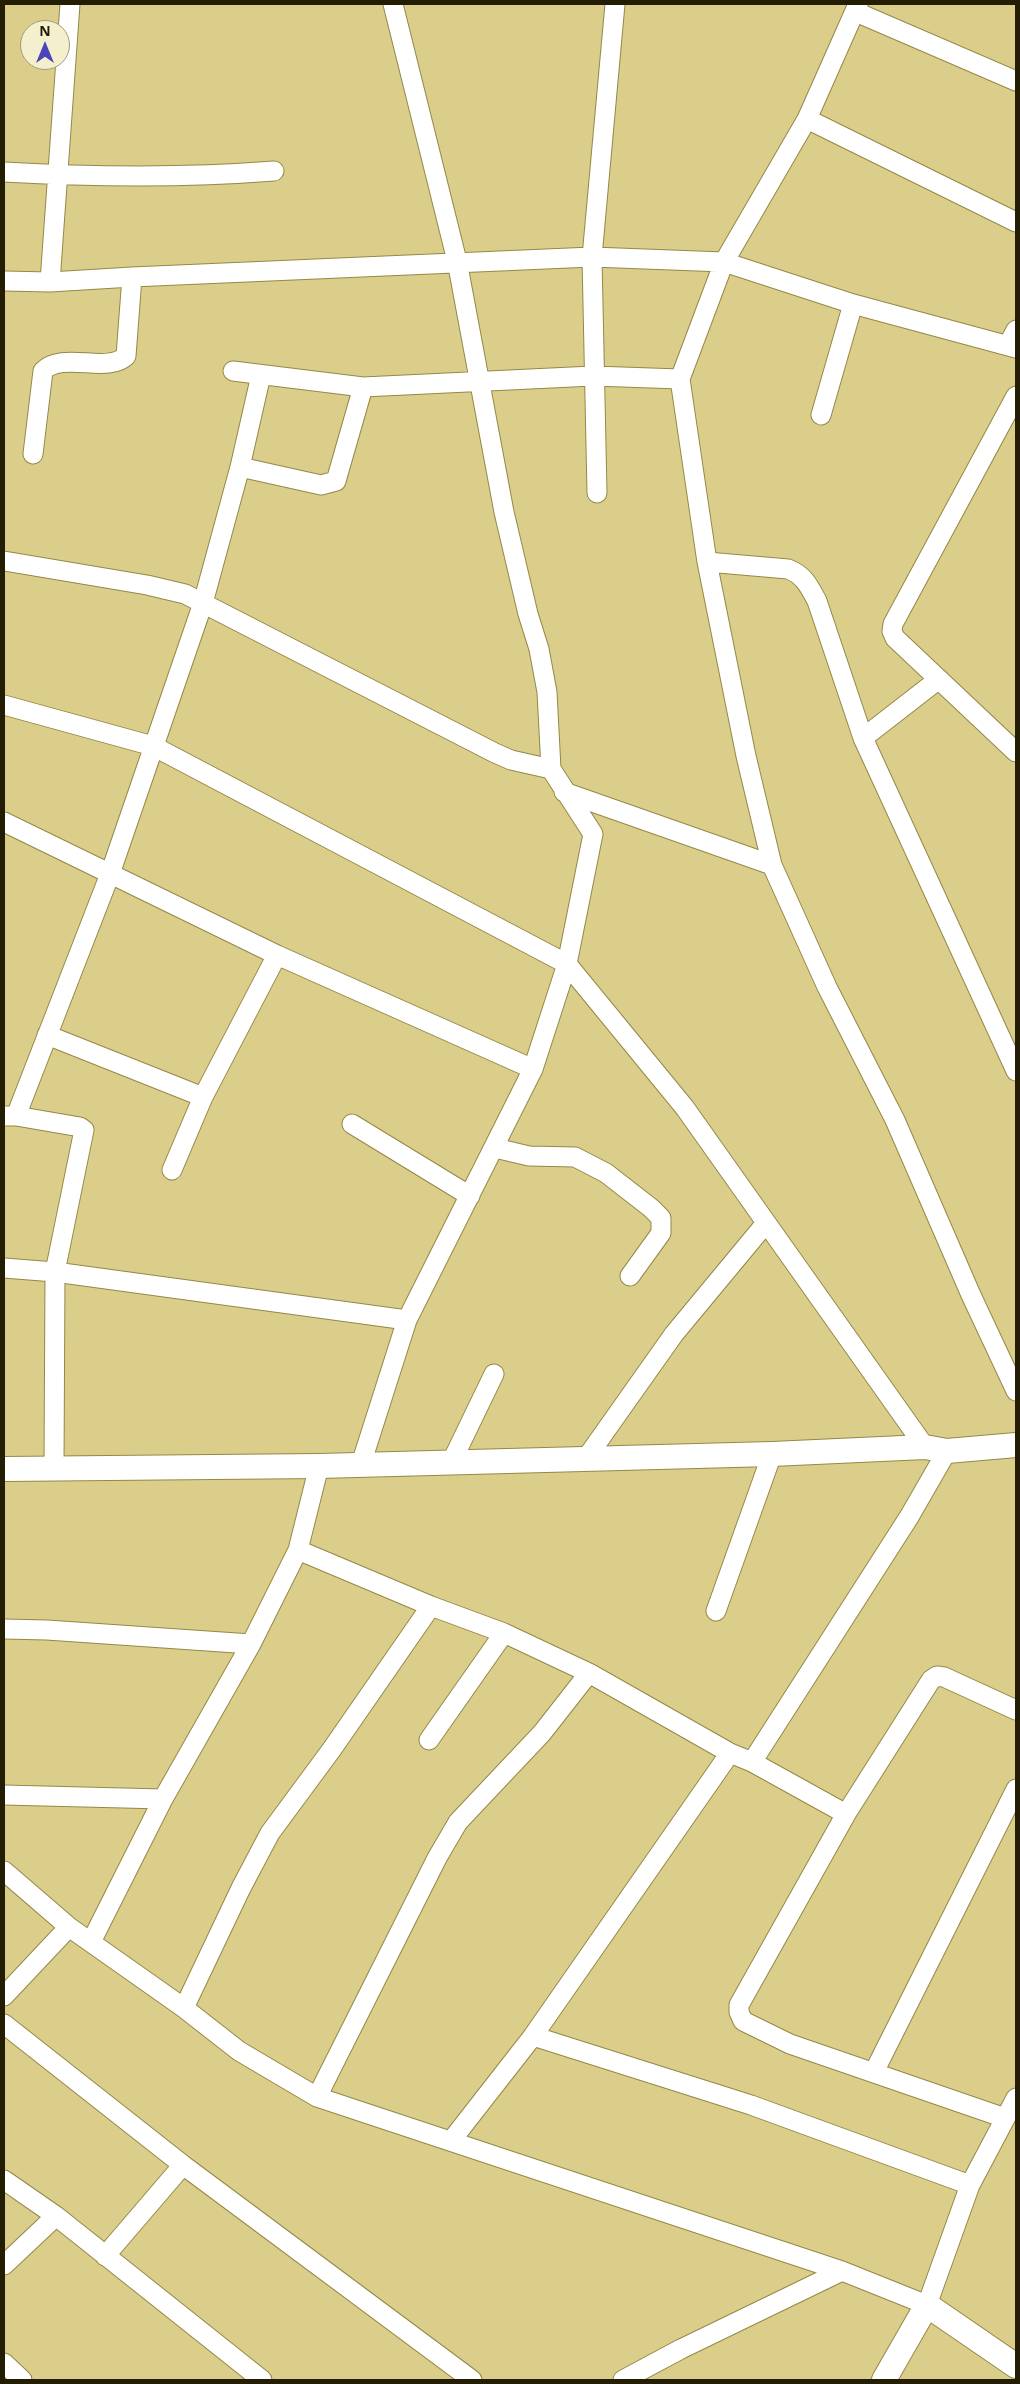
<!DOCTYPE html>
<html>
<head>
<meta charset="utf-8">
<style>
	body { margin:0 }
	#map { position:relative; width:1020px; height:2384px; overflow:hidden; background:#dbce8b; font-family:"Open Sans",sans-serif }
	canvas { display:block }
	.frame { position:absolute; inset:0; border:5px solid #231e03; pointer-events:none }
	.north { position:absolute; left:20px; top:20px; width:50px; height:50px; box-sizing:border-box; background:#f4efcd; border:1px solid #a09b7c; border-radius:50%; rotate:0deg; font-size:14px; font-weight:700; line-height:20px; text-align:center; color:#231e03 }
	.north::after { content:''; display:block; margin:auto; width:18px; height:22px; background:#4a45bc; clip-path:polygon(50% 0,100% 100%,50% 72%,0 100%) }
</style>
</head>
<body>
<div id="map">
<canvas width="1020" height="2384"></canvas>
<div class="frame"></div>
<div class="north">N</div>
</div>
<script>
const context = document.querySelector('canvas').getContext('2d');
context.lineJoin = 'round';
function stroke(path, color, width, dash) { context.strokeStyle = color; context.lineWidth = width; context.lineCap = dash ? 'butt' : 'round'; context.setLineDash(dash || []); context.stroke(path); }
const minor = new Path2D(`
	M858,4l-51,115 -83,143 -44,117 27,183 39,194 26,109 55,122 68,133 76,175 45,96
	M856,12l160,69
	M807,119l209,103
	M4,172c90,5 180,6 270,-1
	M4,281l46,1 82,-5 460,-20 132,5 129,42 163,44
	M50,282l20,-278
	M1008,345l8,-15
	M233,371l130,16 230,-11 87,3
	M1016,396l-123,228 -1,7 3,7 121,114
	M821,415l32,-111
	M33,454l10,-83c19,-20 65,3 83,-15l6,-79
	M240,467l81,18 15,-4 27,-94
	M597,493l-5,-236 23,-253
	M4,561l143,24 38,9 310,159 16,7 40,9
	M707,562l81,7c16,6 21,17 29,32l46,137 153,333
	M4,705l149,41 414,218 118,144 240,339
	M863,738l76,-59
	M564,792l208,73
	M4,822l273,133 256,114
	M47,1035l156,62
	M4,1116h12l94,-242 93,-271 37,-136 21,-92
	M16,1116l64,11 4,3 -29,142 -1,195
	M352,1124l118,72
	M495,1148l34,8 46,1 31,16 45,35 10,10v15l-31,43
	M172,1170l31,-73 74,-142
	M4,1268l51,4 352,48
	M587,1457l87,-123 92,-111
	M451,1463l43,-89
	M361,1464l46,-144 126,-251 34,-105 26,-130 -42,-65 -4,-77 -8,-43 -11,-35 -24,-102 -47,-251 -64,-257
	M298,1550l133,56 73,27 85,40 141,80 22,9 94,52
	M716,1611l56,-157
	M4,1629l43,1 204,14
	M429,1740l75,-107
	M752,1762l157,-245 38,-66
	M4,1795l159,4
	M4,1871l65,56 115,81 55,43 78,46 525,174 85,34 43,-120 46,-87
	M91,1942l72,-143 88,-155 47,-94 21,-84
	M4,1996l65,-69
	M184,2008l57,-120 29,-55 62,-84 99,-143
	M4,2024l179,141 289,215
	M533,2036l218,69 219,80
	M874,2072l142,-283
	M317,2097l120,-239 21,-36 84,-89 47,-60
	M1005,2118l-215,-74 -47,-23 -4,-9v-7l107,-191 85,-134 6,-4 7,1 72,33
	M451,2141l82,-105 197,-283
	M4,2180l52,36 206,164
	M105,2256l78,-91
	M4,2265l52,-49
	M4,2363l18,17
	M623,2380l58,-31 161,-78`);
const tertiary = new Path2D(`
	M4,1469l315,-3 453,-12 153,-7 22,4 69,-6
	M884,2380l43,-75 89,61`);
stroke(minor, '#958846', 21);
stroke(tertiary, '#958846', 26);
stroke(minor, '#fff', 19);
stroke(tertiary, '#fff', 24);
</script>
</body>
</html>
